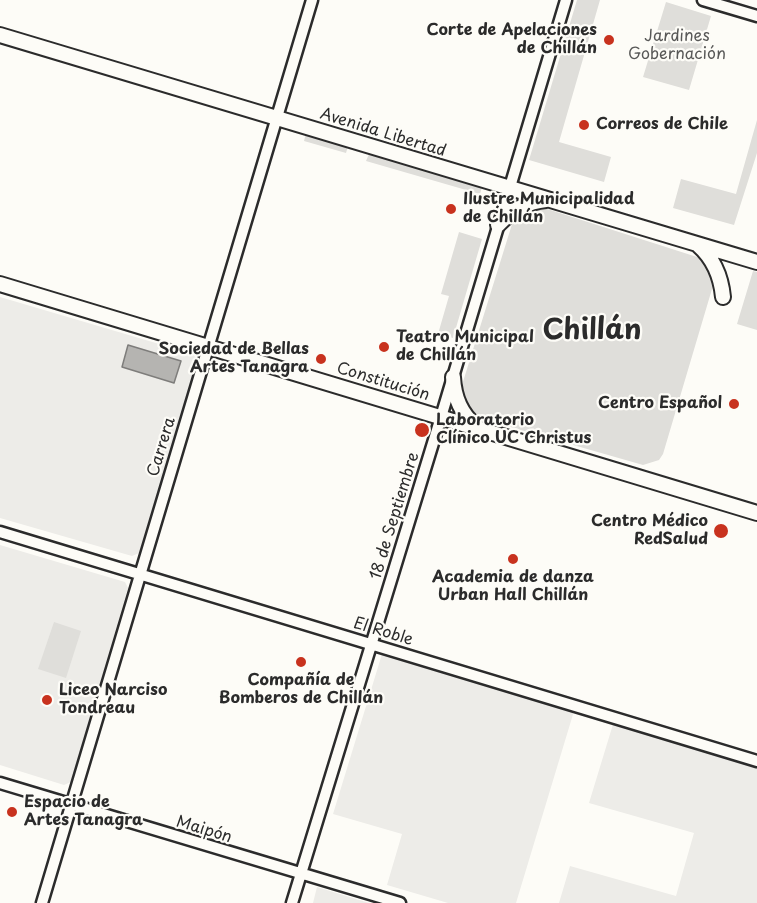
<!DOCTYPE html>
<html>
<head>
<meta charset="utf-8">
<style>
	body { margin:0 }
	canvas { display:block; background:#fdfcf7 }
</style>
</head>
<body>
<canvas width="757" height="903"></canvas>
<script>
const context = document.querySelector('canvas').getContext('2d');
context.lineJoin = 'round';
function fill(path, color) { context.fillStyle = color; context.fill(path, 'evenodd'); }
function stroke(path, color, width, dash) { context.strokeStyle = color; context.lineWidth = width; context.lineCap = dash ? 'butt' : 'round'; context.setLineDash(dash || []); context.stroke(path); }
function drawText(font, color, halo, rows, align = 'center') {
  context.font = font + ' "Playpen Sans",sans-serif'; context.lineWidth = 4.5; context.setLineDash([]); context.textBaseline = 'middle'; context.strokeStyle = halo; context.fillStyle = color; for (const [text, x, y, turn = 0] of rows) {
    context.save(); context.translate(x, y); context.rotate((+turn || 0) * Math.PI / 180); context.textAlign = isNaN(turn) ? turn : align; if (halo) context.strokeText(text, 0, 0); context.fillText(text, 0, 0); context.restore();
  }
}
const built = new Path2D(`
	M0,297l193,57 5,7 -59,192 -7,3 -132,-38z
	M0,545l125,37 3,6 -57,194 -7,3 -64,-20z
	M382,654l192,57 -58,192h-68l-61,-18 15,-51 -69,-20z
	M614,721l143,44v138h-198l11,-37 106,30 18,-63 -105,-30z
	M317,887l52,16h-56z`);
const green = new Path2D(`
	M577,0h23l-41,142 52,15 -7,25 -75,-22z
	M666,2l45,14 -22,74 -46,-13z
	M757,120v33l-23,72 -61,-17 8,-29 55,15z
	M306,133l42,13 -2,7 -42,-12z
	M369,154l113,33 -2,7 -114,-33z
	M525,207h16l156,50c10,10 18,17 15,32l-49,165 -4,6 -16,5 -164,-47c-11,-9 -18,-18 -17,-33l51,-164 3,-7z
	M459,232l23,7 -29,99 -15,-4 11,-38 -8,-2z
	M753,271l4,1v58l-20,-6z
	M54,622l27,9 -15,47 -28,-9z`);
const water = new Path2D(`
	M128,345l53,16 -7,22 -52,-16z`);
const minor = new Path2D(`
	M703,0l54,16
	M0,532l757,229
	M0,783l400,120
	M42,903l270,-903
	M292,903l149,-486 125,-417`);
const major = new Path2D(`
	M0,35l757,227
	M498,225c13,-14 28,-23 48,-25
	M698,245c16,14 23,31 25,52
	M0,284l757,229
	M453,377c1,19 8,37 23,49`);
const markers = [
	[609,40,6,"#c8321e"],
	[584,125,6,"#c8321e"],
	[451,209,6,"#c8321e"],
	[384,347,6,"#c8321e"],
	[321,359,6,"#c8321e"],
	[734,404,6,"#c8321e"],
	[422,430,8,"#c8321e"],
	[721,531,8,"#c8321e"],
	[513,559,6,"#c8321e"],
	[301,662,6,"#c8321e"],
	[47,700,6,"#c8321e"],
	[12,812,6,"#c8321e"]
];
const poiNames = [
	["Corte de Apelaciones",597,31,"right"],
	["de Chillán",597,49,"right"],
	["Correos de Chile",596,125],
	["Ilustre Municipalidad",463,200],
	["de Chillán",463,218],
	["Teatro Municipal",396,338],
	["de Chillán",396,356],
	["Sociedad de Bellas",309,350,"right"],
	["Artes Tanagra",309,368,"right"],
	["Centro Español",722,404,"right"],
	["Laboratorio",436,421],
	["Clínico UC Christus",436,439],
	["Centro Médico",708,522,"right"],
	["RedSalud",708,540,"right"],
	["Academia de danza",513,578,"center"],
	["Urban Hall Chillán",513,596,"center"],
	["Compañía de",301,681,"center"],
	["Bomberos de Chillán",301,699,"center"],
	["Liceo Narciso",59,691],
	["Tondreau",59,709],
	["Espacio de",24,803],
	["Artes Tanagra",24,821]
];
const parkNames = [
	["Jardines",677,37],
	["Gobernación",677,55]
];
const streetNames = [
	["Avenida Libertad",383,133,17],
	["Constitución",383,382,17],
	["Carrera",162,447,-73],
	["18 de Septiembre",395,516,-73],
	["El Roble",383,632,17],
	["Maipón",204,830,17]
];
const townNames = [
	["Chillán",592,331]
];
fill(built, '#edece8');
fill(green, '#dfdeda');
fill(water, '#b5b4b1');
stroke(water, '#7e7d7b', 1.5);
stroke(minor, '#2b2b2b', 15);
stroke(major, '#2b2b2b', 18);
stroke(minor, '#fdfcf7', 10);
stroke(major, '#fdfcf7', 14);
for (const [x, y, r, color] of markers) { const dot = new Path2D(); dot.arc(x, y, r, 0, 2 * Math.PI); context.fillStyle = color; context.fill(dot); stroke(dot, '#fdfcf7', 2); }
drawText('bold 16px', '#2b2b2b', '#fdfcf7', poiNames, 'left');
drawText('16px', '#585857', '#fdfcf7', parkNames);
drawText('16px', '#2b2b2b', '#fdfcf7', streetNames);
drawText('bold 28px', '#2b2b2b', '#fdfcf7', townNames);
</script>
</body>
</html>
